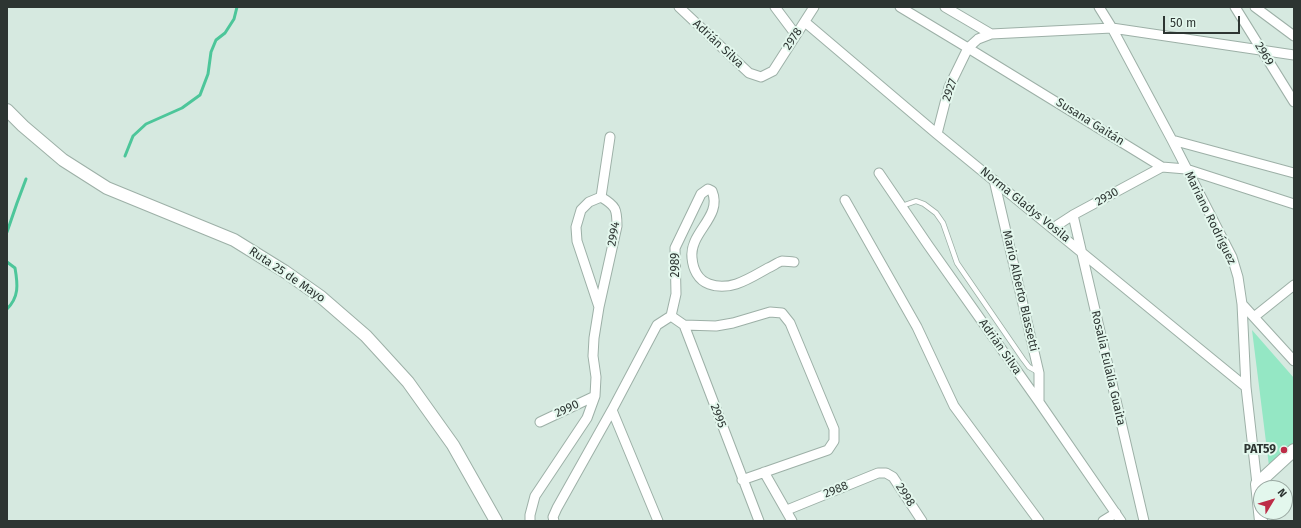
<!DOCTYPE html>
<html>
<head>
<meta charset="utf-8">
<style>
	body { margin:0 }
	#map { position:relative; width:1301px; height:528px; overflow:hidden; background:#d6e9e0; font-family:"Fira Sans",sans-serif }
	canvas { display:block }
	.frame { position:absolute; inset:0; border:8px solid #2d3532; pointer-events:none }
	.north { position:absolute; left:1253px; top:480px; width:40px; height:40px; box-sizing:border-box; background:#e3f7ed; border:1px solid #9aa9a2; border-radius:50%; rotate:52deg; font-size:11px; font-weight:700; line-height:16px; text-align:center; color:#2d3532 }
	.north::after { content:''; display:block; margin:auto; width:14px; height:18px; background:#bd2c47; clip-path:polygon(50% 0,100% 100%,50% 72%,0 100%) }
	.scale { position:absolute; left:1163px; top:16px; width:77px; height:18px; box-sizing:border-box; border:2px solid #2d3532; border-top:0; padding-left:5px; font-size:12px; line-height:14px; white-space:nowrap; color:#2d3532; -webkit-text-stroke:3px #e3f7ed; paint-order:stroke }
</style>
</head>
<body>
<div id="map">
<canvas width="1301" height="528"></canvas>
<div class="frame"></div>
<div class="north">N</div>
<div class="scale">50 m</div>
</div>
<script>
const context = document.querySelector('canvas').getContext('2d');
context.lineJoin = 'round';
function fill(path, color) { context.fillStyle = color; context.fill(path, 'evenodd'); }
function stroke(path, color, width, dash) { context.strokeStyle = color; context.lineWidth = width; context.lineCap = dash ? 'butt' : 'round'; context.setLineDash(dash || []); context.stroke(path); }
function drawText(font, color, halo, rows, align = 'center') {
  context.font = font + ' "Fira Sans",sans-serif'; context.lineWidth = 4; context.setLineDash([]); context.textBaseline = 'middle'; context.strokeStyle = halo; context.fillStyle = color; for (const [text, x, y, turn = 0] of rows) {
    context.save(); context.translate(x, y); context.rotate((+turn || 0) * Math.PI / 180); context.textAlign = isNaN(turn) ? turn : align; if (halo) context.strokeText(text, 0, 0); context.fillText(text, 0, 0); context.restore();
  }
}
const green = new Path2D(`
	M1252,330l42,48v65l-25,23z`);
const stream = new Path2D(`
	M125,156l8,-20 13,-12 36,-16 18,-13 8,-21 3,-22 5,-12 9,-7 9,-14 3,-12
	M7,232l10,-29 9,-24
	M7,262l8,6c3,17 4,29 -8,41`);
const lane = new Path2D(`
	M902,206l14,-5 8,3 12,9 7,10 14,40 66,96 6,8 9,5`);
const street = new Path2D(`
	M679,7l70,66 12,4 12,-6 41,-64
	M775,7l21,28
	M900,7l68,41 194,119 24,2 108,35
	M945,7l46,27
	M1099,7l13,21 60,112 60,117 6,20 4,27 4,83 11,97
	M1235,7l59,95
	M1255,7l39,29
	M805,22l132,112 309,253
	M937,134l12,-47 19,-39 10,-9 13,-5 121,-6 182,27
	M1172,140l122,33
	M879,173l49,72 111,157 82,119
	M994,180l45,193v29
	M601,197l9,-60
	M845,200l72,127 37,79 85,115
	M1073,215l71,306
	M1053,228l20,-13 89,-48
	M1242,304l52,57
	M671,316l13,9 75,196
	M1254,317l40,-32
	M684,325l32,1 17,-3 37,-11 12,1 8,10 44,106v12l-6,9 -86,30
	M612,410l46,111
	M540,422l55,-26
	M764,472l28,49
	M787,510l91,-37h8l7,4 29,44
	M530,521v-6l5,-19 52,-78 8,-22 1,-19 -3,-21 1,-18 5,-31 18,-81c0,-17 -1,-20 -16,-29l-12,5 -8,8 -5,17 1,14 22,66
	M554,521l-1,-4 4,-9 55,-98 45,-85 14,-9 5,-22 -1,-46 26,-54 7,-5 4,2c11,26 -23,41 -20,67 1,11 6,22 17,26 21,8 41,-6 59,-16 5,-2 10,-6 14,-7 4,0 9,1 12,1
	M1103,521l13,-8`);
const secondary = new Path2D(`
	M7,110l16,16 40,34 44,28 127,52 50,31 37,26 45,39 42,46 45,63 43,76
	M1261,521l-4,-37 37,-34`);
const markers = [
	[1284,450,4,"#bd2c47"]
];
const streetNames = [
	["2978",793,39,-57],
	["Adrián Silva",718,44,43],
	["2969",1264,54,58],
	["2927",950,90,-71],
	["Susana Gaitán",1090,122,32],
	["2930",1107,197,-29],
	["Norma Gladys Vosila",1025,205,39],
	["Mariano Rodríguez",1210,218,64],
	["2994",614,234,-81],
	["2989",676,265,-90],
	["Ruta 25 de Mayo",287,275,34],
	["Mario Alberto Blassetti",1020,291,77],
	["Adrián Silva",1000,347,55],
	["Rosalia Eulalia Guaita",1108,368,77],
	["2990",567,409,-25],
	["2995",718,416,69],
	["2988",836,490,-22],
	["2998",905,495,57]
];
const poiNames = [
	["PAT59",1276,450]
];
fill(green, '#94e7c4');
stroke(stream, '#4dc69a', 3);
stroke(lane, '#9db0a7', 6);
stroke(street, '#9db0a7', 11);
stroke(secondary, '#9db0a7', 14);
stroke(lane, '#fff', 4.5);
stroke(street, '#fff', 9);
stroke(secondary, '#fff', 12);
for (const [x, y, r, color] of markers) { const dot = new Path2D(); dot.arc(x, y, r, 0, 2 * Math.PI); context.fillStyle = color; context.fill(dot); stroke(dot, '#e3f7ed', 1.5); }
drawText('12px', '#2d3532', '#e3f7ed', streetNames);
drawText('bold 12px', '#2d3532', '#e3f7ed', poiNames, 'right');
</script>
</body>
</html>
